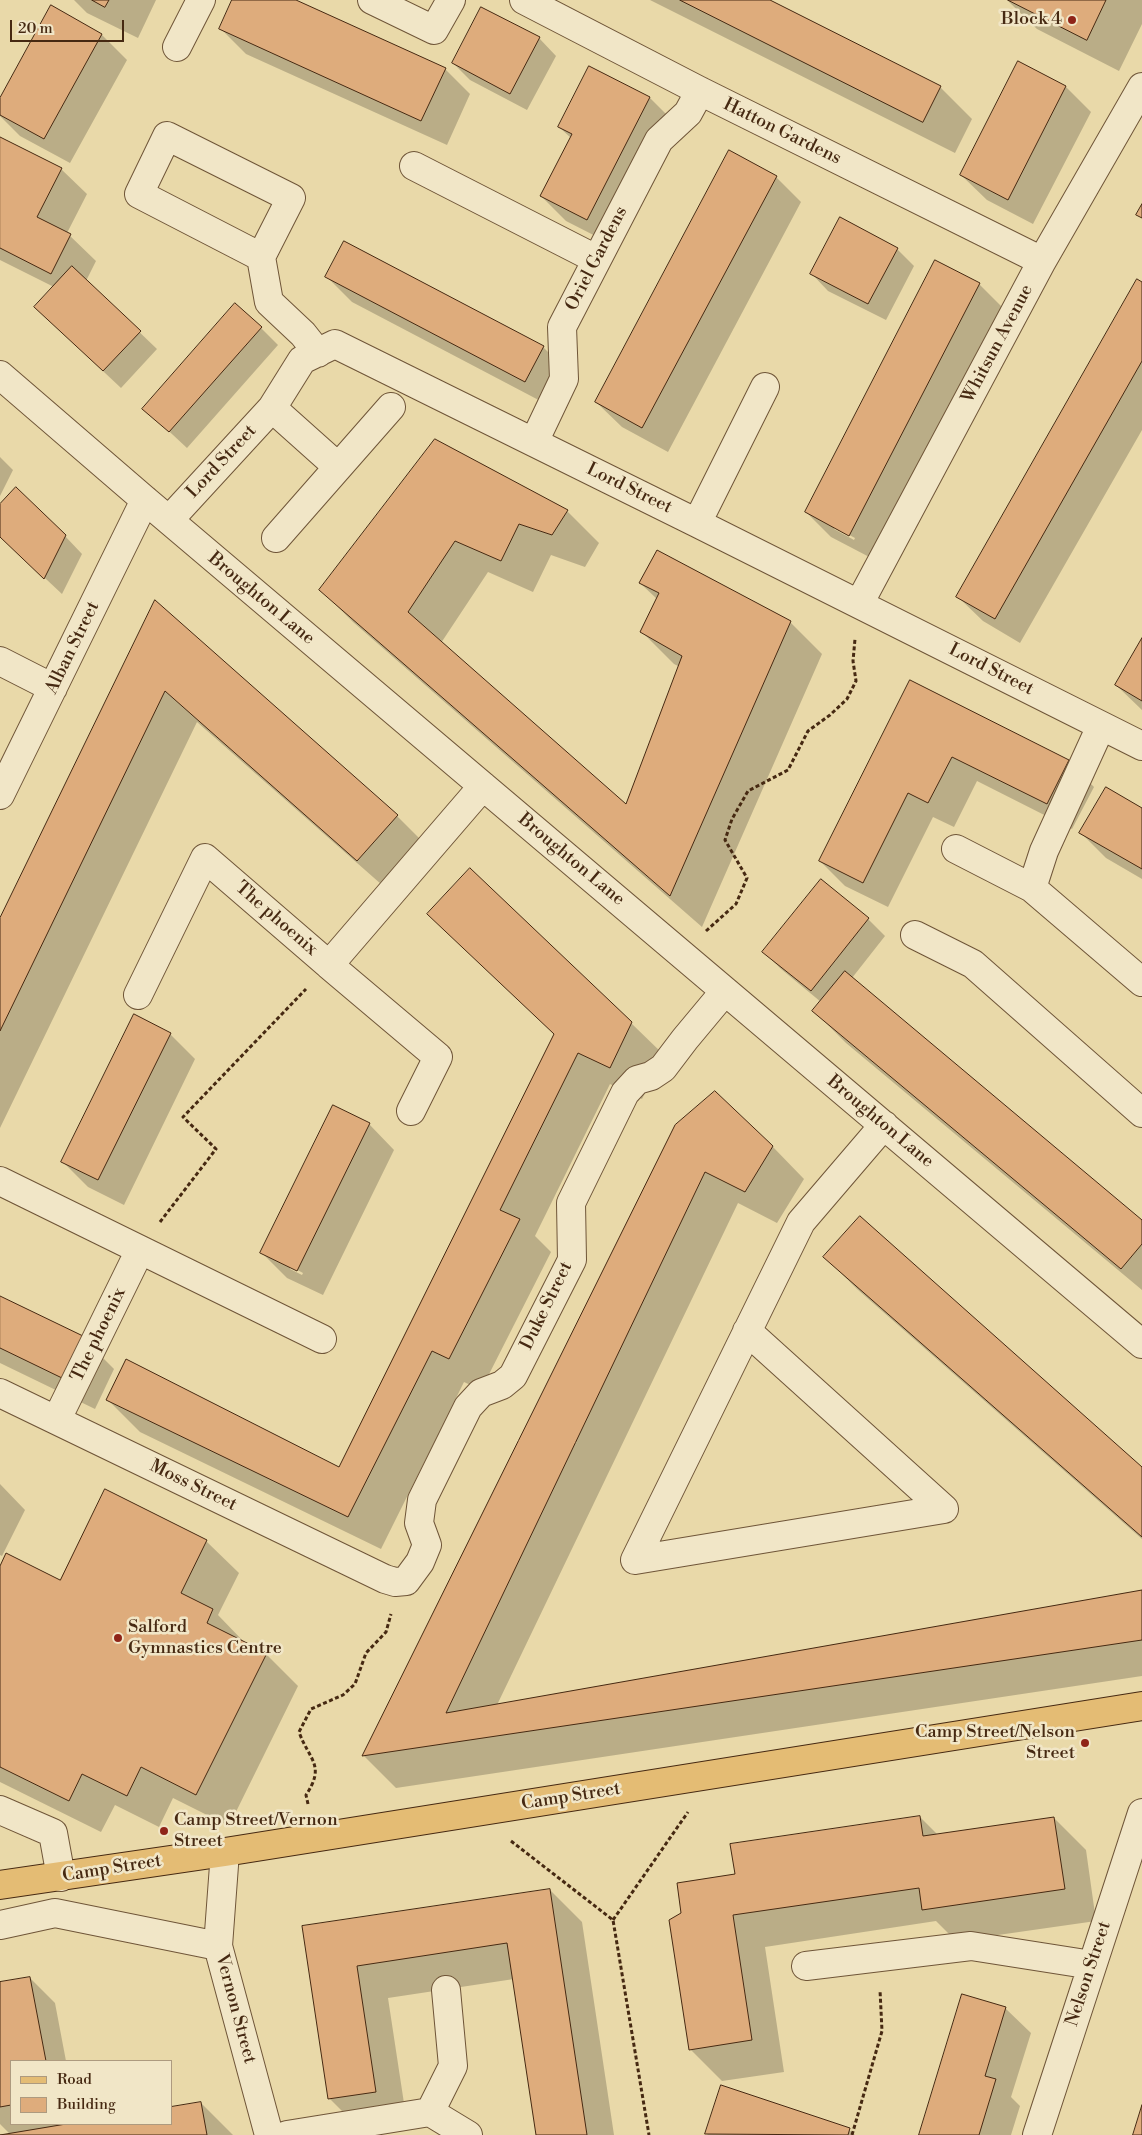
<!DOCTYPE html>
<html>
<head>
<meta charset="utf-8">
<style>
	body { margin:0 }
	#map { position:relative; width:1142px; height:2135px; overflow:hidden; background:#e9d9a9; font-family:"Libre Bodoni",serif }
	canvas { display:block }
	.legend { position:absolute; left:10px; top:2060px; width:162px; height:65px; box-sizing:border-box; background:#f1e6c7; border:1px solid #ad9a7f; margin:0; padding:6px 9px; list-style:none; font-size:15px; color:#462912 }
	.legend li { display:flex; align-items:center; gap:10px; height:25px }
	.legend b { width:25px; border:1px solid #ad9a7f }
	.scale { position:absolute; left:10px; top:20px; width:114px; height:22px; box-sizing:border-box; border:2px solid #462912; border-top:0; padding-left:6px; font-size:15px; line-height:18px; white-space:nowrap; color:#462912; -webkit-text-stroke:4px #f1e6c7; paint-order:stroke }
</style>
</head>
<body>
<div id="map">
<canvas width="1142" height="2135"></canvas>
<ul class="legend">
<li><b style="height:6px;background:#e4bc74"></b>Road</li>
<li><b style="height:14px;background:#deac7c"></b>Building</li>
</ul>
<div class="scale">20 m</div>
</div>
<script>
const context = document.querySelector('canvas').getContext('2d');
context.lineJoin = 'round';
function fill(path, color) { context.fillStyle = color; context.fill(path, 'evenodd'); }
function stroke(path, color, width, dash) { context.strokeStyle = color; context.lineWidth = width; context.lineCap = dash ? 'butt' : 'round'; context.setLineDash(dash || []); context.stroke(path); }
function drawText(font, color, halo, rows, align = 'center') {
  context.font = font + ' "Libre Bodoni",serif'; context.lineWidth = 5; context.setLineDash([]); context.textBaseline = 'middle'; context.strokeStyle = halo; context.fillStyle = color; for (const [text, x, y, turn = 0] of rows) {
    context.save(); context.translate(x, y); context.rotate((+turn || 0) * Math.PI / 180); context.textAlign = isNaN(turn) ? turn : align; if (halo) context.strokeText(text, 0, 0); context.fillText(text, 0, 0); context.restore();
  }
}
const shadow = new Path2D(`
	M74,0h82l-18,38 -51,-25z
	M234,0h59l152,69 25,25 -23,51 -201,-91 -25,-25z
	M650,0h117l173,87 32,32 -17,34z
	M1007,0h135v24l-23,47 -82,-42z
	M52,7l50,28 25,25 -57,103 -50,-27 -20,-20v-15z
	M539,38l17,18 -29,54 -57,-30 -17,-17z
	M1066,87l25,25 -58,112 -46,-24 -26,-25z
	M650,98l25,25 -62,122 -47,-24 -25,-25 30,-58 -12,-11z
	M0,138l61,31 26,25 -20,39 29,28 -10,20 71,68 -36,39 -68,-64 1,-37 -54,-27z
	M776,177l25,25 -133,250 -46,-25 -26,-25z
	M897,249l17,17 -28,54 -58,-29 -17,-18z
	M327,277l216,70 25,25 -18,34 -198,-104z
	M1142,283v147l-122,213 -37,-22 -26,-25z
	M979,284l25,25 -129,251 -44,-23 -25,-25zM834,527l21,11 -1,2 -20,-11z
	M261,328l17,17 -91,103 -43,-40z
	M436,441l131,70 32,32 -14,24 -34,-12 -18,37 -45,-20 -47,71 185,163 54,-139 -6,-3 -33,-33 16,-32 -17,-16 150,39 32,32 -120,273 -349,-305 -32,-32z
	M0,457l13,13 -13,26z
	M0,506l65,30 17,18 -20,40 -62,-58z
	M155,602l242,214 32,32 -39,44 -193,-170 -197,406v-207z
	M1142,640v70l-26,-25z
	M910,682l158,79 26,26 -22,42 -95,-48 -23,46 -21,-10 -45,90 -43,-21 -25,-25z
	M1142,809v70l-36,-21 -25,-25z
	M821,881l47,38 17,17 -33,42 290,244v68l-296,-247 -32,-32 7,-9 -40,-33 -17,-17z
	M428,914l203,109 33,32 -22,44 -32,-15 -75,152 16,16 -70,138 -17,-8 -83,167 -241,-117 -32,-32 231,69 216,-434z
	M170,1034l25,25 -71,146 -36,-18 -25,-25z
	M369,1124l25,26 -71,145 -36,-17 -25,-25zM290,1266l13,7 -1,2 -12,-6z
	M676,1126l96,20 32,33 -27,44 -39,-20 -241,502 645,-114v85l-746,112 -32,-32z
	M825,1257l317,211v71l-285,-250z
	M0,1297l82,40 32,32 -19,40 -95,-46z
	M0,1484l25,26 -23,46 -2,-1z
	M206,1541l33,32 -21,42 27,28 21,11 32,32 -69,140 -56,-28 -14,29 -44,-22 -14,27 -101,-50v-214l61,14z
	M920,1817l18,18 116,-17 32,32 10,71 -140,20 -20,-20 -171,26 19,125 -62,9 -32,-32 46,-174z
	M550,1890l32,32 32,213h-77l-23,-156 -126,19 19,125 -46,7 -32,-32 -26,-171z
	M30,1978l25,25 11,58h-55v63h160l30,-21 32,32h-228l5,-1 -10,-10v-140z
	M1005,2008l26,25 -20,64 9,9 -9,29h-91z
	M849,2130l6,5h-147l-2,-2z`);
const building = new Path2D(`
	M92,0h17l-4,7z
	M232,0h64l150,68 -25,53 -202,-92z
	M680,0h90l171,86 -18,36z
	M1008,0h98l-19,40z
	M51,5l51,29 -58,105 -44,-24v-17z
	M481,7l59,30 -30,57 -58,-31z
	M1018,61l48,25 -58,114 -48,-25z
	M589,66l61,31 -63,123 -47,-24 32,-62 -14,-7z
	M0,137l62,31 -25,49 34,17 -20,40 -51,-26z
	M729,150l48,26 -135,252 -47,-26z
	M1142,204v14l-6,-3z
	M840,217l58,31 -30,56 -58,-30z
	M344,241l200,105 -19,36 -200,-105z
	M935,260l45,23 -131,253 -44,-24z
	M72,266l69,65 -38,40 -69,-64z
	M1137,279l5,3v79l-147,258 -39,-22z
	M235,303l27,24 -93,105 -27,-23z
	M435,439l133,71 -16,25 -33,-11 -18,37 -46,-20 -47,71 218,192 56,-148 -42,-24 19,-39 -20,-10 18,-33 134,71 -121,275 -351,-306z
	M16,487l50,48 -22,44 -44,-42v-33z
	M155,600l243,215 -41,46 -192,-170 -165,340v-113z
	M1142,638v63l-27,-16z
	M910,680l159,80 -22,44 -95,-47 -24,46 -20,-10 -45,90 -44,-22z
	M1106,787l36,21v61l-63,-36z
	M470,868l162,154 -22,46 -32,-15 -78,157 20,9 -71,140 -17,-8 -84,166 -242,-117 20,-41 213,108 215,-433 -127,-120z
	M821,879l48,39 -58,73 -49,-39z
	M845,971l297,249v24l-21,25 -309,-258z
	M134,1014l37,19 -73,147 -37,-18z
	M715,1091l58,55 -28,46 -40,-20 -259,541 696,-123v50l-780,116 313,-631z
	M333,1105l37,18 -73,148 -37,-18z
	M860,1216l282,251v70l-319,-280z
	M0,1296l83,40 -21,42 -62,-30z
	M105,1489l102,51 -26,53 32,16 -6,14 60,30 -71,142 -55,-28 -14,29 -45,-22 -13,27 -69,-34v-201l6,-13 54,27z
	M920,1816l3,20 131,-19 11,72 -143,21 -3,-22 -186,27 19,125 -63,10 -20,-130 12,-7 -4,-30 58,-9 -5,-30z
	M550,1889l37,246h-51l-29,-192 -150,23 19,126 -48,7 -26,-173z
	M30,1977l16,84h-35v44l-11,2v-125z
	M962,1994l44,13 -21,69 11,3 -17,56h-60z
	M721,2085l129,43 -2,7 -143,-1z
	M201,2102l6,33h-207l66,-11h105v-17z
	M1142,2105v30h-9z`);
const path = new Path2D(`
	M706,931l30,-27 11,-26 -22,-38 7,-21 16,-28 40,-21 20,-39 22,-16 17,-16 9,-18 -3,-20 2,-22
	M160,1222l56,-73 -33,-32 123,-128
	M308,1804l-2,-9c20,-30 3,-35 -7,-63l12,-23 32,-14 12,-11 11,-31 20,-21 5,-18
	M511,1841l102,79 36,215
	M613,1920l75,-108
	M852,2135l30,-104 -2,-41`);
const minor = new Path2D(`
	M372,0l62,30 17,-30
	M524,0l176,91 342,170
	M177,47l24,-47
	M414,166l182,93
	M261,257l-122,-63 28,-58 124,62 -30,59 8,45 34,32 15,19
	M0,375l145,125 997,844
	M272,408l66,59
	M534,442l30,-63 -2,-52 97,-187 29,-27 12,-22
	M169,520l103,-112 30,-48 33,-16 362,179 445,223
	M697,523l68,-136
	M276,538l115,-131
	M859,604l183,-343 100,-174
	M0,661l53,27
	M0,795l145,-295
	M956,849l76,39 12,-37 57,-125
	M1032,888l110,94
	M915,935l58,29 169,149
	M329,965l109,92 -27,54
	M138,995l67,-137 124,107 154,-179
	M0,1181l322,158
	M747,1331l197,178 -309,51 166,-338 83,-97
	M0,1393l385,186 10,3 11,-1 14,-19 7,-17 -8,-22 3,-23 46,-93 13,-14 21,-8 11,-9 59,-116 -1,-57 54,-110 12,-13 14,-4 12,-8 22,-29 40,-48
	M57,1419l83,-169
	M0,1810l53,23 8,44
	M225,1852l-7,94 51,189
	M0,1925l55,-12 163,33
	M806,1966l165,-20 121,19
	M430,2112l38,23
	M287,2135l143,-23 23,-46 -7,-76
	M1037,2135l105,-322`);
const major = new Path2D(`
	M0,1885l225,-33 917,-146`);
const markers = [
	[1072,20,5,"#8f2418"],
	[118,1638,5,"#8f2418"],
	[1085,1743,5,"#8f2418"],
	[164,1831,5,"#8f2418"]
];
const poiNames = [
	["Block 4",1062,20],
	["Salford",128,1628,"left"],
	["Gymnastics Centre",128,1649,"left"],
	["Camp Street/Nelson",1075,1733],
	["Street",1075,1754],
	["Camp Street/Vernon",174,1821,"left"],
	["Street",174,1842,"left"]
];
const streetNames = [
	["Hatton Gardens",782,132,26],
	["Oriel Gardens",597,259,-63],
	["Whitsun Avenue",998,344,-62],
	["Lord Street",222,462,-47],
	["Lord Street",629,489,26],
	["Broughton Lane",261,599,40],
	["Alban Street",73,648,-64],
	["Lord Street",991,670,27],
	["Broughton Lane",571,860,40],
	["The phoenix",276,919,41],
	["Broughton Lane",880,1122,40],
	["Duke Street",547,1306,-64],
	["The phoenix",99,1335,-64],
	["Moss Street",193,1486,26],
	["Camp Street",571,1797,-9],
	["Camp Street",112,1869,-9],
	["Nelson Street",1089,1974,-72],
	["Vernon Street",235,2009,75]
];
fill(shadow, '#0003');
fill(building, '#deac7c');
stroke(building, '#462912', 1);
stroke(minor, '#6f5538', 30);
stroke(major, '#462912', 30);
stroke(path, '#462912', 3, [4, 2.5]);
stroke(minor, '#f1e6c7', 28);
stroke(major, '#e4bc74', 28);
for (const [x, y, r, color] of markers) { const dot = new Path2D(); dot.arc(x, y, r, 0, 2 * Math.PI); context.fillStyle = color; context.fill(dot); stroke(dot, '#f1e6c7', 2); }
drawText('18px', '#462912', '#f1e6c7', poiNames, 'right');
drawText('18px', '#462912', '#f1e6c7', streetNames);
</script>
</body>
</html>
